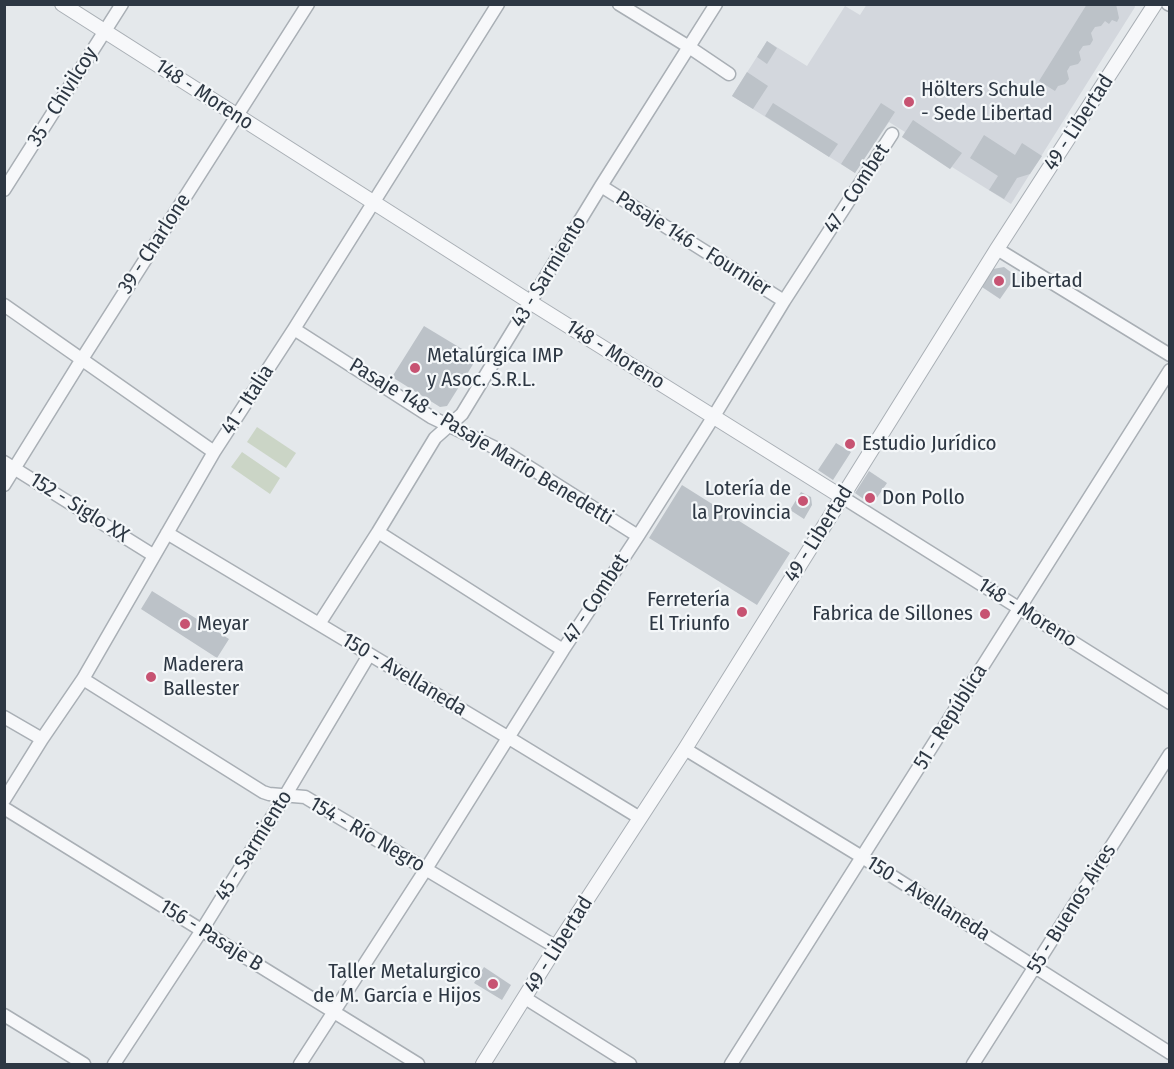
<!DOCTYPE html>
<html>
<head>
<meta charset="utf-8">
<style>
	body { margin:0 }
	#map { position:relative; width:1174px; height:1069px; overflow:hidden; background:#e4e8eb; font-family:"Fira Sans Condensed",sans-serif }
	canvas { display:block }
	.frame { position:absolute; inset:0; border:6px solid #2d3743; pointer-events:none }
</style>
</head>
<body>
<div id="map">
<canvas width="1174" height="1069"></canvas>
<div class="frame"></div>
</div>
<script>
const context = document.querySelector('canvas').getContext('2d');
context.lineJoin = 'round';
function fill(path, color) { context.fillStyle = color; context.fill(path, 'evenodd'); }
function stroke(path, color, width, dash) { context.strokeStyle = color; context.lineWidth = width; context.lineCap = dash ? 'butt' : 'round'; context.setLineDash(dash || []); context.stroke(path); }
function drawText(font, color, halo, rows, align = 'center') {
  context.font = font + ' "Fira Sans Condensed",sans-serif'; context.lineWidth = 4.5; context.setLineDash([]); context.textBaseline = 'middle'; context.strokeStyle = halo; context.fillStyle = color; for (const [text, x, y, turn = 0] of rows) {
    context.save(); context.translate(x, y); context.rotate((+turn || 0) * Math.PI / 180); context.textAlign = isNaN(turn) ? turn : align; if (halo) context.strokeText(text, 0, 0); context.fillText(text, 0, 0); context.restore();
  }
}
const built = new Path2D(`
	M867,4h267l1,3 -124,197 -59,-37 -2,2 -48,-32 3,-5 -16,-10 -34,51 -123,-77 35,-55 40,25 38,-60 15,9z`);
const green = new Path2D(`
	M257,427l39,26 -10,15 -39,-26z
	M242,452l38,26 -10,16 -39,-27z`);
const building = new Path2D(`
	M1087,4h29l3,14 -2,4 -5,-2 -3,4 -4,-3 -4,5 -6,1 -4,6 2,7 -3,5 -7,1 -4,6 2,8 -3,4 -8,2 -3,5 2,8 -4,5 -7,2 -3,5 -16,-10z
	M767,41l10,7 -10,16 -10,-7z
	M747,72l21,14 -15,23 -21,-13z
	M773,103l65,41 -9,13 -64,-41z
	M881,103l14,9 -40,61 -14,-9z
	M913,120l49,33 -12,16 -48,-32z
	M984,135l31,20 7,-12 20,13 -12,18 -13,4 -13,21 -15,-9 9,-14 -28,-18z
	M1004,267l12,9 -16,23 -18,-12 11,-18z
	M424,326l53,32 -30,48 -7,1 -48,-30z
	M836,443l15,9 -18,28 -15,-10z
	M869,471l18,12 -15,22 -17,-12z
	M682,485l108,68 -33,52 -108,-67z
	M801,492l10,5 1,8 -8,14 -14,-9z
	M152,591l77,48 -12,19 -76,-49z
	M484,967l27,18 -9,15 -28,-17z`);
const minor = new Path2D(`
	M619,4l70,43 40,27
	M1168,4l2,1
	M601,186l183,115
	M4,190l118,-186
	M997,249l173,106
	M4,305l210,147
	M294,329l137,88 79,38 128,81
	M4,462l149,93
	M4,485l78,-126 226,-355
	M842,497l328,206
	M378,532l185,118
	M167,533l342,205 131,80
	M319,624l59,-92 57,-94 27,-24 139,-228 115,-182
	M83,679l180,113 6,2 36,3 251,150
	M4,717l38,22
	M685,749l177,108 308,196
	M4,800l38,-61 41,-60 131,-227 80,-123 204,-325
	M4,808l414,256
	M525,998l105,66
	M4,1015l80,49
	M114,1064l88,-134 83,-134 84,-141
	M300,1064l126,-195 137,-219 75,-114 76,-120 70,-115 108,-167
	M731,1064l439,-694
	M973,1064l197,-310`);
const tertiary = new Path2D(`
	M62,4l468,298 312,195
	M483,1064l73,-117 129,-198 312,-500 158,-245`);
const markers = [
	[909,102,6,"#c75372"],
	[999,281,6,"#c75372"],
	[415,368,6,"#c75372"],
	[850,444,6,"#c75372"],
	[870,498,6,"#c75372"],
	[803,501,6,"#c75372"],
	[742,612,6,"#c75372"],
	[985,614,6,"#c75372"],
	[185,624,6,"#c75372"],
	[151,677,6,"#c75372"],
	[493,984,6,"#c75372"]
];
const poiNames = [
	["Hölters Schule",921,90],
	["- Sede Libertad",921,114],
	["Libertad",1011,281],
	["Metalúrgica IMP",427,356],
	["y Asoc. S.R.L.",427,380],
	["Estudio Jurídico",862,444],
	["Lotería de",791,489,"right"],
	["la Provincia",791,513,"right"],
	["Don Pollo",882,498],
	["Ferretería",730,600,"right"],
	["El Triunfo",730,624,"right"],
	["Fabrica de Sillones",973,614,"right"],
	["Meyar",197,624],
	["Maderera",163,665],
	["Ballester",163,689],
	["Taller Metalurgico",481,972,"right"],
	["de M. García e Hijos",481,996,"right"]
];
const streetNames = [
	["148 - Moreno",204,95,33],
	["35 - Chivilcoy",63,97,-58],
	["49 - Libertad",1079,123,-57],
	["47 - Combet",857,189,-57],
	["39 - Charlone",155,244,-57],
	["Pasaje 146 - Fournier",693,244,32],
	["43 - Sarmiento",549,272,-59],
	["148 - Moreno",615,355,32],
	["41 - Italia",248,400,-57],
	["Pasaje 148 - Pasaje Mario Benedetti",481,442,31],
	["152 - Siglo XX",79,508,32],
	["49 - Libertad",819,534,-58],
	["47 - Combet",596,599,-57],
	["148 - Moreno",1027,613,32],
	["150 - Avellaneda",404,675,31],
	["51 - República",951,717,-58],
	["154 - Río Negro",367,835,30],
	["45 - Sarmiento",254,846,-58],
	["150 - Avellaneda",928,899,32],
	["55 - Buenos Aires",1072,909,-58],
	["156 - Pasaje B",211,936,32],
	["49 - Libertad",559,945,-58]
];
fill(built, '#d3d7dd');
fill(green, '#cbd5c6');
fill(building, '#bcc2c8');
stroke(minor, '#a9afb5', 15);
stroke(tertiary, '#a9afb5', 16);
stroke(minor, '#f7f8fa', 12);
stroke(tertiary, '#f7f8fa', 14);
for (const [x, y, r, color] of markers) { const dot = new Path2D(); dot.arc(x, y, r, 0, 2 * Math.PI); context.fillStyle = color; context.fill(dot); stroke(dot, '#f4f7f9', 2); }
drawText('21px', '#2d3743', '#f4f7f9', poiNames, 'left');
drawText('21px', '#2d3743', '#f4f7f9', streetNames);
</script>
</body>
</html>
